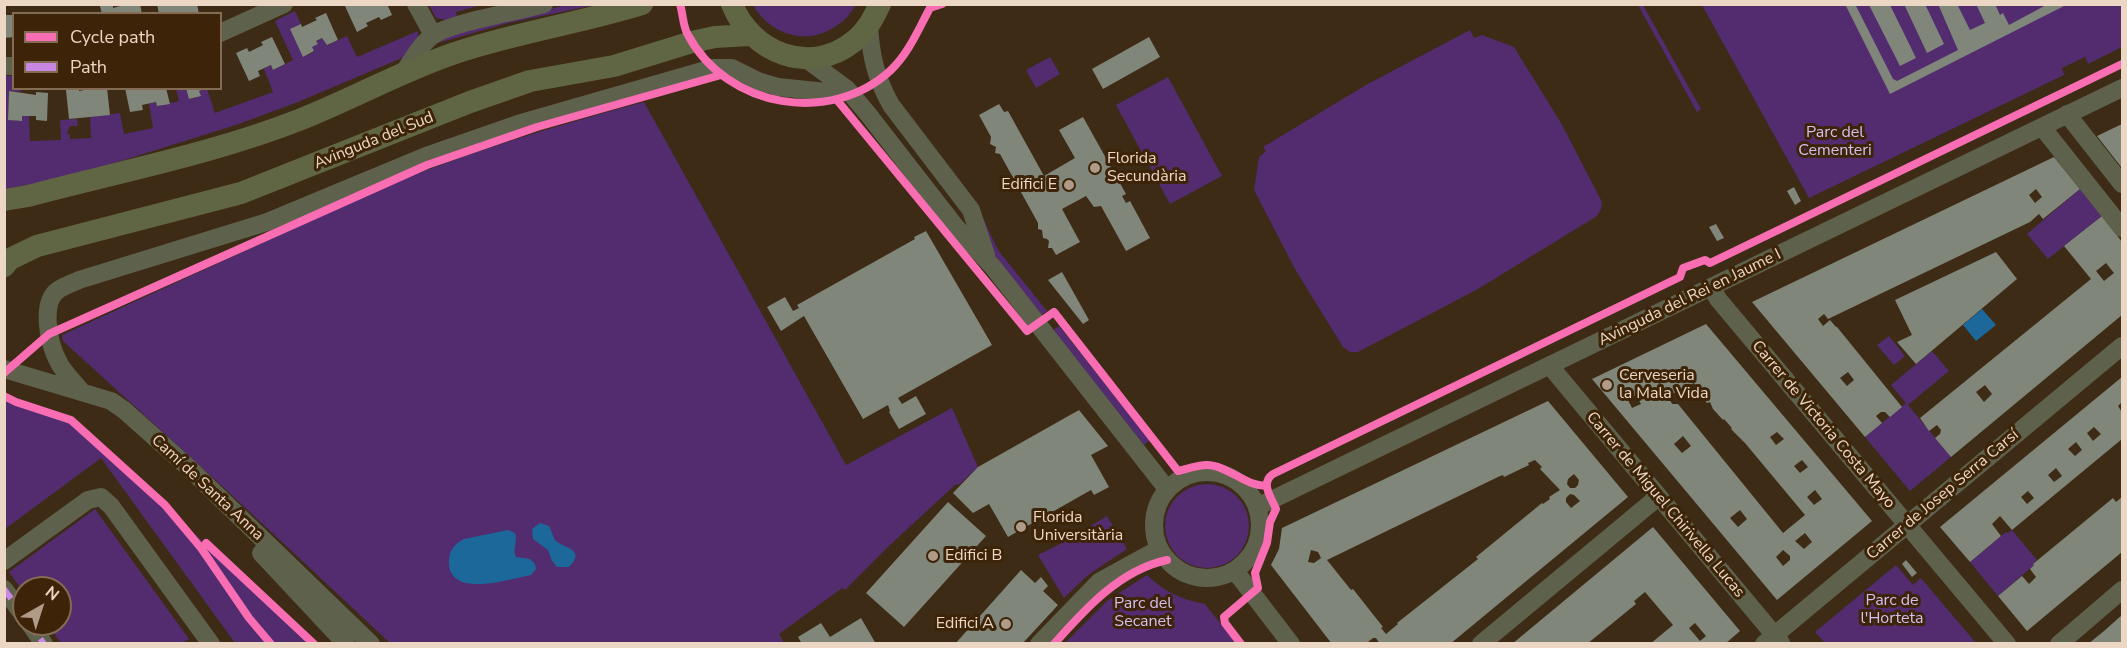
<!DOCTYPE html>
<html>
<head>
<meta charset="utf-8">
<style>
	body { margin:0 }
	#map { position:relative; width:2127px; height:648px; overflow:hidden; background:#3d2b15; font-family:"Nunito Sans",sans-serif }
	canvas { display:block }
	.frame { position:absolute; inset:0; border:6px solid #ecd7c4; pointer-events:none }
	.legend { position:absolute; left:12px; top:12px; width:210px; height:78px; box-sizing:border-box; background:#3d2408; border:2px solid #836c53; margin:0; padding:8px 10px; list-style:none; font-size:18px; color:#ecd7c4 }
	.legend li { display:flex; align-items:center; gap:12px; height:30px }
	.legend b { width:30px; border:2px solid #836c53 }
	.north { position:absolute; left:12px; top:576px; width:60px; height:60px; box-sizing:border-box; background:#3d2408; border:2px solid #836c53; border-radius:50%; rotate:39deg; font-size:16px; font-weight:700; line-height:24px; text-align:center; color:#ecd7c4 }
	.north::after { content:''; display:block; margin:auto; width:21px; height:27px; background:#af9b87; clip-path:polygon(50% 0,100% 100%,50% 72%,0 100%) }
</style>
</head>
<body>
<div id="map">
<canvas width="2127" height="648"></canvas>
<div class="frame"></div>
<ul class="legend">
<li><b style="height:8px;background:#f96db3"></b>Cycle path</li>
<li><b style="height:8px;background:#c787e3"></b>Path</li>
</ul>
<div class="north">N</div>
</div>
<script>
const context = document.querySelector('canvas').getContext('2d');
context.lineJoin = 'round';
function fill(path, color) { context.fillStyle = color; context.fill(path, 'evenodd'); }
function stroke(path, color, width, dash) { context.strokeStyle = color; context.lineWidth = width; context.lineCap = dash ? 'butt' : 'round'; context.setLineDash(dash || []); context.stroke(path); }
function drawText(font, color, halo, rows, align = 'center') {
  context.font = font + ' "Nunito Sans",sans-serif'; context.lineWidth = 6; context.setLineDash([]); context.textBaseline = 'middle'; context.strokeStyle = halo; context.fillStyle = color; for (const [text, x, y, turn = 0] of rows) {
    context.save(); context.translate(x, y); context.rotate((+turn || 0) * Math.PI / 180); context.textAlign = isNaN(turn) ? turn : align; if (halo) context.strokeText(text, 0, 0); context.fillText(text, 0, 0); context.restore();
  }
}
const green = new Path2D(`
	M429,5h52l-25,7 1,6 -11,2 -10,-2z
	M566,5h29l-87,18 -70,20 15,-9z
	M753,5h102c-4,10 -13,18 -22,23 -29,18 -64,5 -80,-23z
	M1638,5h5l58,104 -4,3z
	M1702,5h420v42l-34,17 -3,-7 -23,11 2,7 -255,123z
	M295,11l6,13 2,33 11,-5 -2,-5 6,-3 -2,-3 6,-3 6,7 19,-9 10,21 61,-26v7l-14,19 -106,45 -62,23 -141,44 -40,11 -50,9v-113h8l1,12 7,1v3l-12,-1 -1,29 13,1 1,-5h7l1,25 31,-1 -1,-20 17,-1 1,7h-8l-3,7 3,2v4l21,-1 -1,-21 30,-4 4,21 29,-6 -4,-24 7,-2 1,4 22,-5 -3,-12h10l4,10 10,-3 -1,-5 8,-2 8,24 58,-21 -9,-23 7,-4 3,5 19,-10 -18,-39z
	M1470,30l4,8 8,-3 32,12 47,76 41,79 -1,7 -4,7 -119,73 -120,63h-8l-7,-5 -48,-78 -41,-79 5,-33 7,-6 -3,-4 103,-62z
	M1050,57l10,17 -24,14 -10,-18z
	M1168,77l54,99 -52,28 -54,-99z
	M644,102l202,363 106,-57 26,59 -18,17 -5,1 -64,59 -46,46 -3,-2 -63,46 5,9h-394l-168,-157 -159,-145 -1,-6 320,-147c86,-36 173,-62 262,-86z
	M2080,189l22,27 -54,43 -21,-25z
	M982,216l16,34 49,61 -6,4 -50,-64z
	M1059,326l91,114 -6,5 -91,-115z
	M1889,336l16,20 -11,9 -17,-20z
	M1932,351l17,20 -41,34 43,52 -41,34 -45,-54 41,-34 -15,-18z
	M5,400l40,15 22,5 37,35 4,-2 203,190h-76l-134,-185 -96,71z
	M1165 526a42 42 0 1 1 84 0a42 42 0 1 1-84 0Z
	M95,509l94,130 -7,4h-121l-14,-19h13v-36h-36v5l-15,-21z
	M1107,516l20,33 -39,26 -24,23 -26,-43 28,-14z
	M2012,530l25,30 -4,4 1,1 -36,31 -28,-34 36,-30 2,1z
	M1896,565l17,20 8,-7 55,65h-151l-10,-11z
	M1147,575c16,16 35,25 58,29l31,39h-171l42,-42z`);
const water = new Path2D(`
	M1982,309l14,16 -20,16 -13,-16z
	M540,523l9,3c2,4 4,10 6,14 8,8 32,9 14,27h-12l-5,-6 -4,-11 -15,-11 -1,-10z
	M508,530l7,3c3,8 -3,17 1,24l14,2 5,5 1,5 -5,6c-22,4 -84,25 -82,-15 0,-10 7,-17 15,-21z`);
const building = new Path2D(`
	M113,4v4l14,-4h13l2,10h-40l-2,-8z
	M157,4h40l2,10h-40z
	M344,4h43l5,11 -11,5 -2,-3 -13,6 2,3 -11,6z
	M1845,4h10l38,75 4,2 61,-31 -20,-46h19l13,26 15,-7 -9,-19h19l5,11 3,-2 6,12 39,-21h20l-178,90z
	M1904,4h21l19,40 -17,9z
	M1869,5h21l26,53 -16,8z
	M326,13l12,27 -11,5 -5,-7 -6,3 2,3 -6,3 2,4 -11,6 -13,-28 11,-5 1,3 15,-7 -2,-2z
	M4,15h10v22l-10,1z
	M272,37l13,27 -12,6 -2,-5 -13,6 2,5 -11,5 -13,-28 11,-5 2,4 14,-7 -2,-3z
	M1149,37l11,20 -57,32 -11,-20z
	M95,88h12l3,27 -41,4 -3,-29 13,-1v2z
	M125,88h41l4,16 -13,2 -1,-4 -14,3 1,5 -13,2z
	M186,88h18v1l-5,2 2,5 -12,3z
	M9,91l27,4v-3l12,1 -1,28 -11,-1v-4h-14v5l-14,-1z
	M999,104l5,8 4,-1 36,65 31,-18 -16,-28 24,-13 43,77 -4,2 4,7 4,-2 20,37 -24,13 -25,-45 -7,1 -8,-11 -24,13 18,33 -24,13 -4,-7h-4l1,-7 -2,-2 -4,-1 -1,-8 -4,-1v-6l-38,-69 -5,-1 1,-6 -6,-3 1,-7 -12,-22z
	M2122,124v44l-25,-32z
	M2054,157l26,32 -37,30 -4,-5 -9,8 -202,97 -4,-5 -6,5 5,7 7,-6 6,7h1l65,80 -12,10 -5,-5h-4l-5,4 6,7 -17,14 -113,-135zM2036,189l6,8 -7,6 -6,-8zM1848,372l6,8 -7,6 -7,-8z
	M1794,187l7,14 -6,4 -8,-14z
	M2102,216l20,26v73l-171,142 -16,-19 5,-4 1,-4 -4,-5 -8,6 -9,-13 171,-139 -27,-33zM2106,263l8,10 -10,8 -8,-10zM1985,385l7,9 -8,8 -8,-10z
	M1716,224l8,14 -7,3 -8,-14z
	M926,231l66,114 -94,53 4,6 14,-8 10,18 -27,15 -10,-17 1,-1 -2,-6 -25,14 -59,-103 -23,15 -14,-24 18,-10 8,14 6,-3 -2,-3 118,-66 -1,-2z
	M1996,252l21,27 -101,85 -19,-22 15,-7 -17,-35z
	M1062,272l27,48 -6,4 -35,-44z
	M1706,324l166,197 -95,79 -185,-221zM1661,370l6,11 -8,3 -5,-11zM1694,383l10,12 -2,2 5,6 3,-1 3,7 10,11 1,-1 8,9 -1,1 14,14 60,72 -22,18 -105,-129h-6l-4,-8zM1636,395l5,9 -9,4 -4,-8zM1777,432l7,7 -8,6 -6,-8zM1683,436l8,10 -9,7 -8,-9zM1802,460l6,7 -8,6 -6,-7zM1815,490l7,9 -8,6 -7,-8zM1740,510l7,9 -9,8 -8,-9zM1805,533l7,9 -8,7 -9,-8zM1783,550l7,6v4l-7,6 -7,-9z
	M2122,377v25l-4,4 4,6v27l-110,91 -12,-14 -8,8 9,12 -31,26 -30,-35zM2094,427l7,7 -8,7 -6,-8zM2076,442l6,8 -7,6 -7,-7zM2056,468l6,8 -8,6 -6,-7zM2028,491l6,7 -7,6 -6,-7z
	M1548,401l80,96 -178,147h-70l-4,-6h-3l-5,4 1,2h-37l-61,-79 8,-16 3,-21zM1535,460l7,7 -2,2 20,21 -11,7 1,2 -7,5 -1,-1 -66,54 2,2 -81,64 1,1 -12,10 -5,-6 2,-1 -30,-38 -2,1 -24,-30 173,-84 3,-1 1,2 25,-12 -1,-2zM1574,474l5,6 -1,5 -3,3h-5l-3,-4 1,-5zM1570,494l4,1 6,6 -9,7 -5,-6v-4zM1311,550l7,2 3,6 -7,5 -6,-1z
	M1079,410l29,36 -17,9 18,32 -15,8 -3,-5 -83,47 -19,-33 -16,9 -20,-20 25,-26z
	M2122,497v55l-95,79 -29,-35 24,-20 7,8 7,-7 -6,-8 4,-4 -1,-1 80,-66 3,4z
	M948,502l38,34 -82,91 -38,-34z
	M1653,527l87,104 -15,13h-75l23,-19 -28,-33 -11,9 2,3 -49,40h-75zM1695,623l11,13 -6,5 -11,-13z
	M1906,560l11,13 -5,4 -10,-13z
	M1021,570l14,13 6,-6 7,9 -5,5 15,14 -36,39h-67z
	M2122,615v29h-34l16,-13z
	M861,618l15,26h-74l-4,-7 23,-14 9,14z`);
const minor = new Path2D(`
	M416,4l17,31
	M869,26c2,31 7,52 22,79l80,105 15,45
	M220,33l64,-29
	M806,59l41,30 21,25 87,112 38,41 174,222
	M4,66h10
	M404,72c8,-12 16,-27 28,-36 19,-14 86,-24 112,-32
	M2067,114l55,70
	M2042,127l80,101
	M1711,287l7,12 289,345
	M1550,366l231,277
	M4,369l107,32 13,9 64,57 183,177
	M81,391c-7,-9 -18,-19 -23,-30 -9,-17 -18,-58 0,-71 6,-4 15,-7 21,-10l188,-58 159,-66 92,-32 195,-56h19l26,13 20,6 48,5 21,-3
	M1154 525a53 53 0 1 1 106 0a53 53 0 1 1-106 0Z
	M1257,507l865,-419
	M261,553l85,91
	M4,561l84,-61 13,-3 10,9 100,138
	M1235,571l56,73
	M4,589l20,27
	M30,624l14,20
	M1039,644l60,-62 60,-33
	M1481,644l177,-147
	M1764,644l358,-298
	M2059,644l63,-54`);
const major = new Path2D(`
	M732,4c19,49 78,72 121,38 13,-10 20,-23 27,-38
	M4,200l24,-4c90,-24 184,-42 271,-76 54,-21 104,-50 159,-68 60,-20 123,-29 184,-48
	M4,266l6,-7 27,-13 204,-53 229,-91 60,-21 84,-15 78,-24 23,-5 35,-2`);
const quiet = new Path2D(`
	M4,589l20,27
	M30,624l14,20`);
const cycleway = new Path2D(`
	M680,4c3,10 3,23 8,31 39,73 143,91 203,35 18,-17 28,-42 39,-62l12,-4
	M837,100l190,231 27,-19 124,159c9,-2 19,-6 29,-6 20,0 43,24 59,20
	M4,373l45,-39 378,-169 110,-38 184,-52
	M4,396l12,6 55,18 94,85 36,43 48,70 22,26
	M206,543l108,101
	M1054,644c31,-35 66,-74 113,-84
	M1241,644l-16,-21 -1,-6 34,-29 -3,-15 12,-30 3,-21 6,-13c-5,-12 -16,-26 -3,-35l407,-197 3,-9 22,-8 5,3 412,-199`);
const markers = [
	[1095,168,6,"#af9b87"],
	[1069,185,6,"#af9b87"],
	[1607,385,6,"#af9b87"],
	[1021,527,6,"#af9b87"],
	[933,556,6,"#af9b87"],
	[1006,624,6,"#af9b87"]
];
const parkNames = [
	["Parc del",1835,133],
	["Cementeri",1835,151],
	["Parc de",1892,601],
	["l'Horteta",1892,619],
	["Parc del",1143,604],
	["Secanet",1143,622]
];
const streetNames = [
	["Avinguda del Sud",374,141,-22],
	["Avinguda del Rei en Jaume I",1690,298,-26],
	["Carrer de Victoria Costa Mayo",1823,425,50],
	["Camí de Santa Anna",207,488,43],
	["Carrer de Josep Serra Carsí",1943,495,-40],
	["Carrer de Miguel Chirivella Lucas",1665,505,50]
];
const poiNames = [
	["Florida",1107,159],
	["Secundària",1107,177],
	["Edifici E",1057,185,"right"],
	["Cerveseria",1619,376],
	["la Mala Vida",1619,394],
	["Florida",1033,518],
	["Universitària",1033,536],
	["Edifici B",945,556],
	["Edifici A",994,624,"right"]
];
fill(green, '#522c6f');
fill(water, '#1c689a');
fill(building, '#81867a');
stroke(minor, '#5e614b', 18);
stroke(major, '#606644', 22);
stroke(quiet, '#c787e3', 6, [12, 6]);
stroke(cycleway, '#f96db3', 8);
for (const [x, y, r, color] of markers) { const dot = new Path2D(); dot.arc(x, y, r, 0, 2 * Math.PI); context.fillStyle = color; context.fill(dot); stroke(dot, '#3d2408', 2); }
drawText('16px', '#d4bff0', '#3d2408', parkNames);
drawText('16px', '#ecd7c4', '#3d2408', streetNames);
drawText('16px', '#ecd7c4', '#3d2408', poiNames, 'left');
</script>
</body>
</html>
